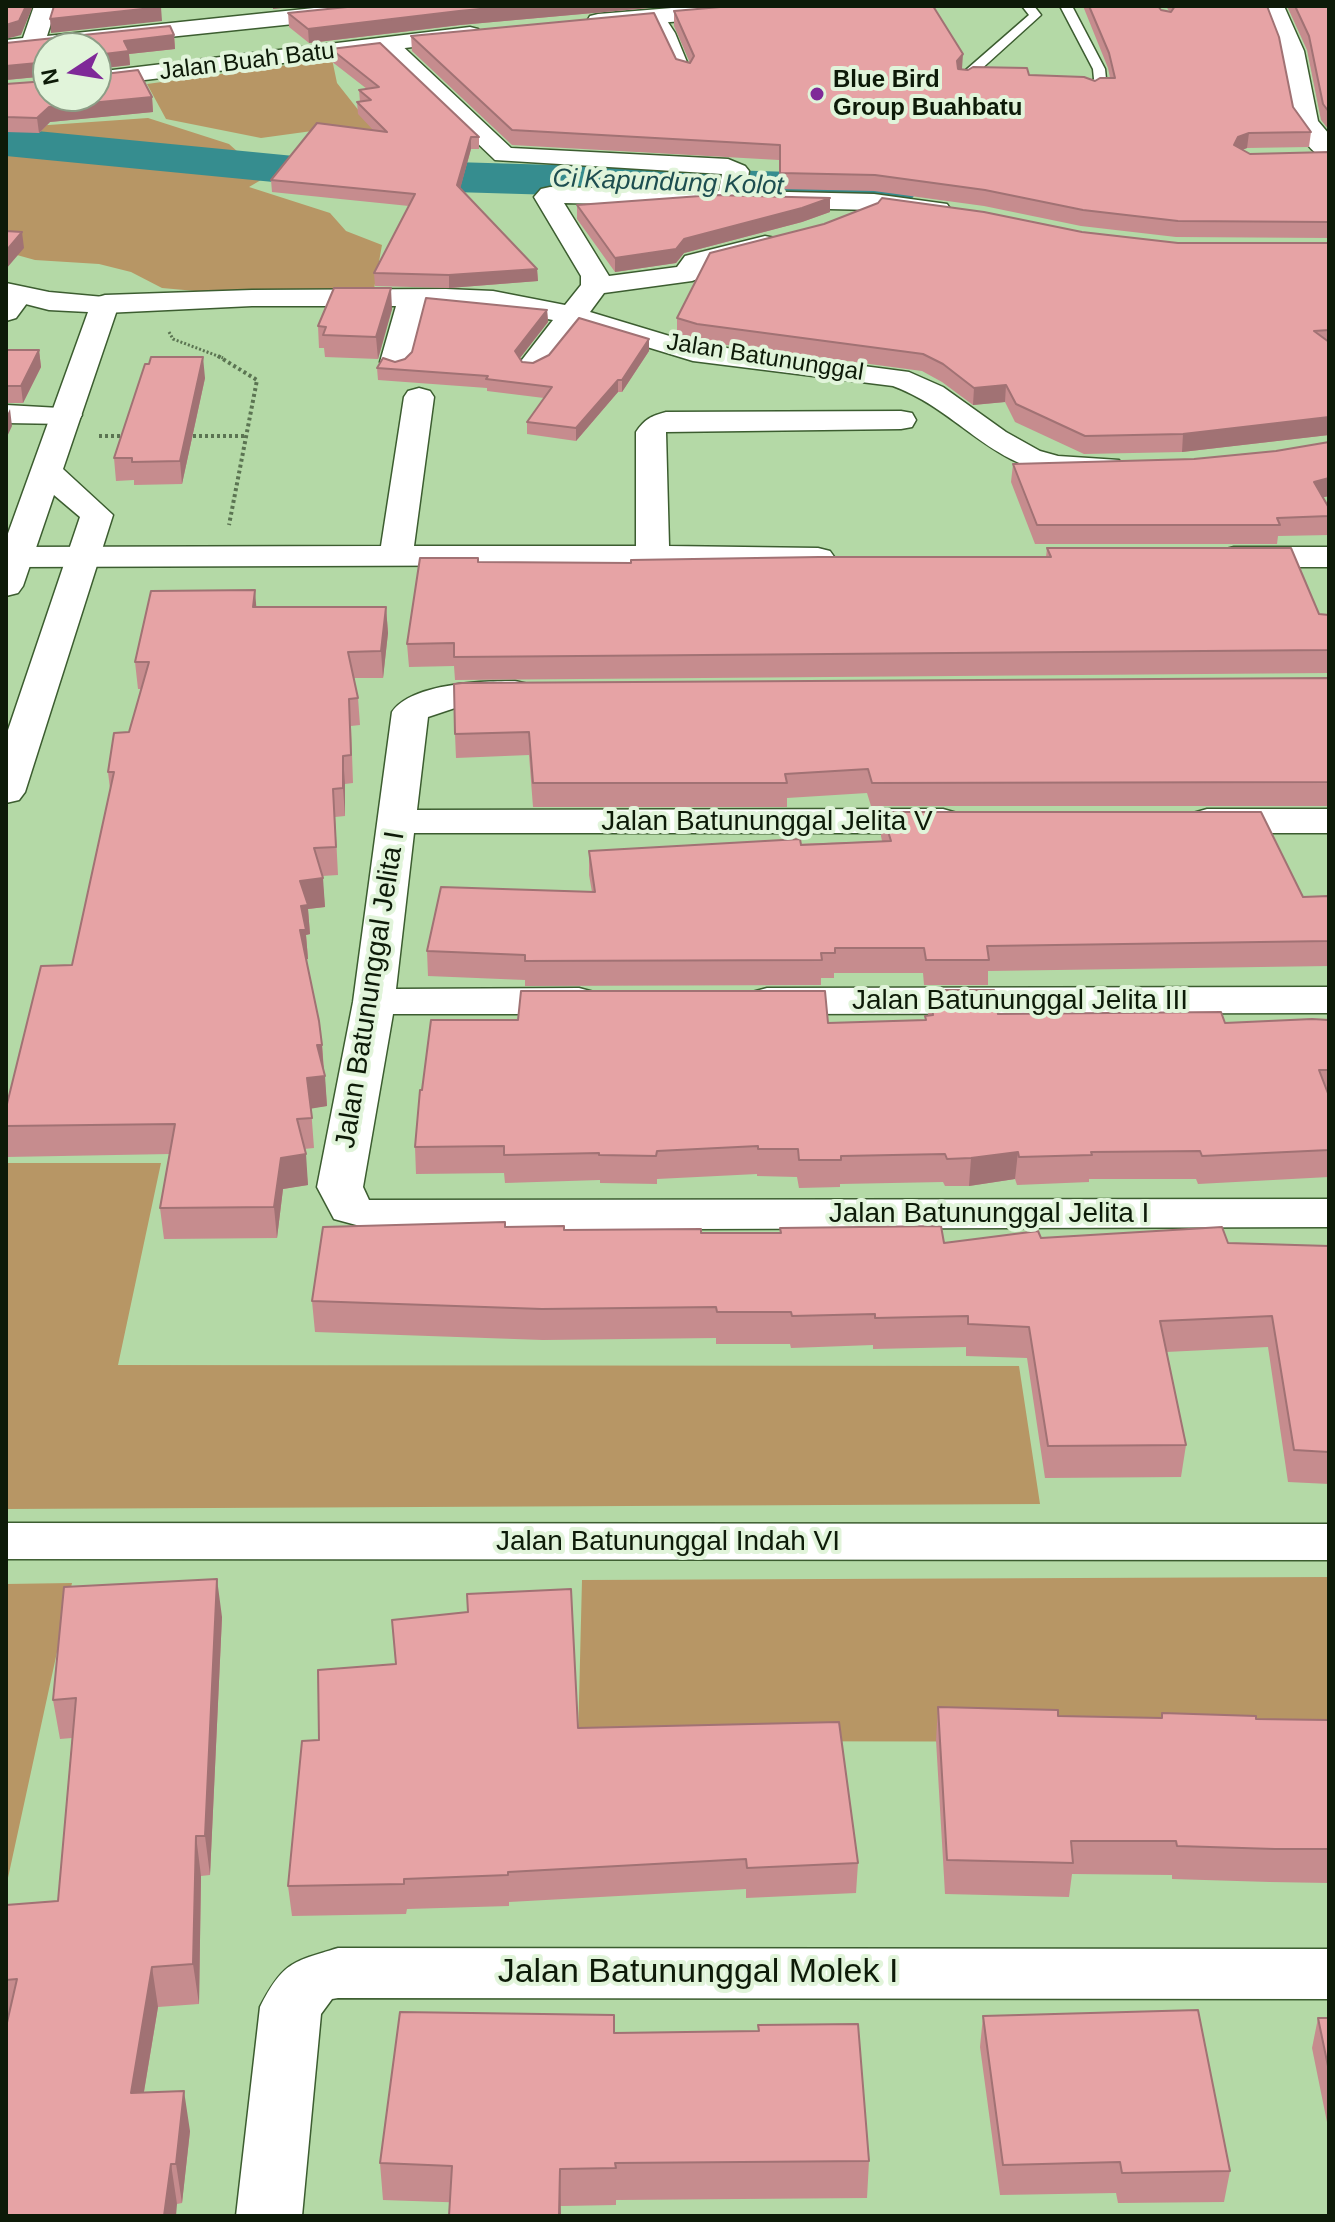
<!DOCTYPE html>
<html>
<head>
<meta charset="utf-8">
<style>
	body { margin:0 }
	#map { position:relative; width:1335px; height:2222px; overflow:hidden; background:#b4d9a6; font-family:Arial,sans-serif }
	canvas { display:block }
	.frame { position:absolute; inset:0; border:8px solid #0d1a08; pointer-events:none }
	.north { position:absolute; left:32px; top:32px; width:80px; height:80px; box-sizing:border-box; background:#e1f4da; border:2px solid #8c9d86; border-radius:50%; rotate:258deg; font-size:22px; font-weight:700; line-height:32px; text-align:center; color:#0d1a08 }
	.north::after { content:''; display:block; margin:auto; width:28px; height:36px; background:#7f2998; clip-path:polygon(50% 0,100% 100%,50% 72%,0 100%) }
</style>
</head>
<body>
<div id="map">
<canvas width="1335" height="2222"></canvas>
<div class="frame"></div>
<div class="north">N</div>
</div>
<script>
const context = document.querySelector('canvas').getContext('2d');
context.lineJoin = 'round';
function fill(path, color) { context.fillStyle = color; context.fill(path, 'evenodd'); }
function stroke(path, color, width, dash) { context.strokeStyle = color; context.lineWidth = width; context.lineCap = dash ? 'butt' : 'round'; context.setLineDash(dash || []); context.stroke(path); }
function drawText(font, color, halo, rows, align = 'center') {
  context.font = font + ' Arial,sans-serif'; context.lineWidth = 8; context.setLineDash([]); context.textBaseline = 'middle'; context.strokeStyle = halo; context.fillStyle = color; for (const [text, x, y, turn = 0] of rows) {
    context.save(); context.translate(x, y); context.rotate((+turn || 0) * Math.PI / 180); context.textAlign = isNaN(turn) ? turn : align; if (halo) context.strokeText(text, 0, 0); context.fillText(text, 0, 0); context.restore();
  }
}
const green = new Path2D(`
	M332,59l5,24 45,57 -70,-9 -51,7 -95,-19 -19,-35z
	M148,118l81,26 37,33 -17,10 81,26 16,18 36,14 -8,44 -167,3 -45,-4 -31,-16 -32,-8 -64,-4 -29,-8v-124z
	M6,1163h155l-43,202 901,1 21,138 -1034,5z
	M1329,1577v165l-751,-1 4,-161z
	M72,1583l-66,304v-303z`);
const river = new Path2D(`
	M6,128l288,28 92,4 508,15 17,5 7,10 -7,10 -17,5 -508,-15 -92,-6 -288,-28z`);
const pathFar1 = new Path2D(`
	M169,332l4,7 50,19`);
const path = new Path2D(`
	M218,356l39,24 -28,145
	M99,436h26
	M187,436h59`);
const service = new Path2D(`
	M1022,6h12l7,9 -74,67h-8v-6l70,-61z
	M1060,6h12l33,63 1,10 -11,14 -10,-3 9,-11 -1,-10z
	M658,12l4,1 13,20 16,39 -2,3 -10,-3 -27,-57z`);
const minor = new Path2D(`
	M34,6h41l-3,5 -18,3 -7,22 286,-30h77l-3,5 -8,2 -393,41v-14l17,-2z
	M1262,6h22l20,45 14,70 11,13v25c-39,-10 -40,-74 -48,-105 -4,-16 -13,-33 -19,-48z
	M388,38l8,2 115,108 217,11 17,7 4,5 -3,20 128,3 73,10 4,6 -4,6 -9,2 -64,-8 -310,-7 45,73 68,-9 8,-11 80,-20 10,2 4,6 -4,6 -69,18 -6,10 -8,3 -88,12 -14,19 106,32 213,28 34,15 63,45 34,19 18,5 61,4 5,7 -5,7c-14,3 -29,3 -43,2 -85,-4 -113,-64 -183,-90l-200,-25 -115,-35c-15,19 -29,52 -55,45l-5,-6 35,-45 -60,-11 -69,-3 -14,56 -5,6 -10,3 -10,-3 -5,-6 16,-56h-144l-147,7 -10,-3 -4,-6 4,-6 10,-3 147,-5 194,-1 47,2 72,14 16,-20v-9l-47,-79 7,-8 9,-2 169,4 3,-17 -227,-14 -115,-110 -4,-5 4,-5z
	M19,287l10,2 4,6 -17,23 -10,3v-28z
	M419,388l11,3 4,6 -20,149h222v-114c9,-13 15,-16 30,-20l235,-1 11,2 4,7 -4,7 -11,2 -235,3 3,114 149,2 12,3 5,7 -5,7 -12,3 -224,-3 -578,2 -10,-2v-16l10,-2 365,-1 23,-149 4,-6z
	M6,405l72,4 4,6 -4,6 -11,3 -61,-1z
	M1234,547h95v20h-95l-12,-3 -5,-7 5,-7z
	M515,681l13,3 5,8 -5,8 -67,6 -33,11 -11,93 526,-1 14,4 5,8 -5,8 -14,4h-529l-18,156 183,-1 15,4 6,9 -6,9 -15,4h-186l-30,173 6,13 960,-1v28l-954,3 -41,-11 -17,-32 36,-185 39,-290c20,-29 91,-31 123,-31z
	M1207,809h122v24h-122l-14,-4 -5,-8 5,-8z
	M1329,987v26l-562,1 -15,-4 -6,-9 6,-9 15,-4z
	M6,1523l1323,1v36l-1323,-1z
	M338,1948l991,1v50l-991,-1 -6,1 -11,15 -19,202h-66l24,-209c23,-45 32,-45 78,-59z`);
const tertiary = new Path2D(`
	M6,283l43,9 66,6 4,6 -56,165 50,46 -88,277 -6,8 -13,3v-67l74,-219 -26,-22 -31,91 -5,7 -12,3v-57l82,-227 -39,-2 -43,-11z`);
const primary = new Path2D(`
	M696,6h94l-3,5 -8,2 -181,15 -8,-2 -3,-5 3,-5 8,-2z
	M470,27l8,2 4,5 -4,5 -382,47v-14z`);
const wall = new Path2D(`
	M357,6h314l-211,19 -151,18 -20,-16 -1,-14z
	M1083,6h75l3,4 8,1 -3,-5h101l26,101 18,25 -2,15 -62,1 -5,2 8,4 79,-2v86l-153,-1 -95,-11 -97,-20 -110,-15 -94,-2 -1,-29 -267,-15 -100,-94 -1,-15 265,23 14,4 -16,-37v-15l288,59 133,11 15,-3 -2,-10z
	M1287,6h42v124l-8,-10 -14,-70z
	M170,26l4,9 1,14 -46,5 1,11 -34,4v-21h-48v48h48v-21l42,-5 14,27 1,15 -103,10 -11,11 -33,-1v-48l41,-3v-5l-41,4v-37z
	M331,49l148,88v12h-8l-11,39 77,81 1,12 -89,7 -74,-2 -1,-13 35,-67 -137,-14 -1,-12 103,-49 -16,-17 -1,-12h3l-1,-12 8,-1 -36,-28z
	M577,205l253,7 -28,10 -118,31 -8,10 -61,9 -38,-53z
	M1082,232l96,11h151v192l-147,17 -98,2 -69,-32 -10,-20 -32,3 -31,-23 -20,-11 -225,-30 -20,-6v-17z
	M392,309l-14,50 -53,-2 -1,-9h-5l-1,-22z
	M547,310l1,12 -28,36 2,4 11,1 116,-24v12l-27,41h-4l-42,49 -49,-7v-12l17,-24 -57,-7v-3l-109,-8 -1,-12z
	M6,350h33l2,17 -18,36h-17z
	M149,364l56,14 -23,106 -48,1v-5l-18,1 -2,-23z
	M1276,451l53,45 -6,1 6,11v27l-51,1 -1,8h-242l-24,-62 2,-18 181,-5z
	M1047,548l272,66 10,1v58l-874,7 -1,-14 -45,1 -2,-23 72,-82 152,1 415,-6z
	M257,607h129l2,26 -5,45h-29l4,20 2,27 -9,1 2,57 -8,1v32l-10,1 3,58 -16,1 3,31 -17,2 2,25 -4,1 2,24h-2l16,86 5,61 -16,2 3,40 -10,1 4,36 -25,4 -6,49 -113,1 -4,-31 10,-54 -164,3v-49l66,-143 38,-176 -2,-17 21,-40 12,-43h-3l-3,-27z
	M1329,678v128h-458l-4,-13 -80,5v9h-254l-4,-52 -73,3 -1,-24z
	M882,812l421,85 26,-1v70l-341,5v14h-64l-1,-12h-89v5h-13v7l-296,1v-6l-97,-4 -1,-25 165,-59 -3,-17v-24l293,-10 -1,-5z
	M930,990l68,24 227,9 104,-3v157l-131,7 -2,-5h-107v3l-72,3 -2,-6 -46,7h-24l-2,-4 -103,2v3l-41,1 -2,-11 -40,-1v-2l-100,5v5l-57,-1v-3l-95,3 -1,-10 -88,1 -1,-27 413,-124 97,-3v-4h3z
	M505,1227l59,3 137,3h79v-5l164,15 97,-5 288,8v238l-41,-2 -20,-135 -102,5 20,93 -5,32 -136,1 -18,-120 -61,-2v-9l-93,2v-4l-82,3 -1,-4h-74v-6l-173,2 -228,-8 -3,-31z
	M222,1617l-12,258 -9,1 -2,128 -41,3 -14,85 46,39 -8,72 -5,1 -169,-184h-2v-115l52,-4 14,-163 -12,1 -7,-39z
	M938,1707l120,9 103,2 1,-5 94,6 73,1v163l-59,-1 -98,-3v-4l-100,-1 -3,23 -124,-3 -9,-154z
	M578,1728l280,135 -2,30 -110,5v-9l-237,13v4l-102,3 -1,5 -114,2 -4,-30 31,-146z
	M983,2016l247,155 -6,31 -106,1 -2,-10 -116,2 -20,-148z
	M1318,2018h11v114l-17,-84z
	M615,2033l254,128 -2,37 -251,2v5l-54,1 -179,-6 -3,-37z`);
const shadedWall = new Path2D(`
	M26,6h7l-12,29 -15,4v-14z
	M273,6h31l-31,3z
	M512,6h159l-211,19 -151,18 -1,-14 151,-18z
	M161,7l1,14 -111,12 -1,-14z
	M174,35l1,14 -46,5 1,11 -34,4v-14l28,-14z
	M963,54l-1,15 -6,7 1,-15z
	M48,62v14l-42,4v-14z
	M152,97l1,15 -103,10 -11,11 -2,-15 12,-11z
	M1249,133l-2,15 -10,4 -3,-7 4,-8z
	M471,137v12l-13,48 -1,-12z
	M830,198v14l-28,10 -118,31 -8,10 -61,9v-14z
	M22,232l2,16 -18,21v-18z
	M537,269l1,12 -89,7v-13z
	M391,288l1,21 -14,50 -2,-22z
	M547,310l1,12 -32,41 -1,-12z
	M649,339v12l-27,41v-12z
	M39,350l2,17 -18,36 -2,-17z
	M203,357l2,21 -23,106 -2,-23z
	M618,380v12l-42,49v-13z
	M1006,385l-1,17 -32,3 1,-17z
	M10,409l2,17 -6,13v-22z
	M1329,417v18l-147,17 1,-18z
	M1329,478v18l-17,4 2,-18z
	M255,590l2,26 -4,-9z
	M386,607l2,26 -5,45 -2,-27z
	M343,756l2,28v32l-2,-28z
	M323,878l2,29 -17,2 2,25 -4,1 2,24 -6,1 -2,-30v-49z
	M317,1045h5l2,30z
	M325,1076l2,30 -18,3 -2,-31z
	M1018,1152l-3,27 -46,7 2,-28z
	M306,1154l2,31 -25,4 -6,49 -3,-31 7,-49z
	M217,1579l5,38 -12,258 -5,-39z
	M196,1836l5,40 -2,128 -6,-40z
	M152,1967l6,40 -21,126 -6,-40z
	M184,2091l6,40 -8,72 -6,-39z
	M171,2164l6,40 -1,12h-12z
	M560,2169l1,47h-2z`);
const building = new Path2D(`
	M6,6h20l-7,15 -13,4z
	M54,6h106l1,1 -111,12z
	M357,6h155l-53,5 -151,18 -20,-16z
	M732,6h201l30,48 -6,7 1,8 10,1 5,-3 54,1 2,7 55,2 11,4 5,-3h15l-6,-25 -20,-47h69l3,4 10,2 4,-6h92l12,31 14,70 18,25 -62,1 -11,4 -4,8 16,9 79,-2v70l-151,-1 -95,-11 -98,-20 -110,-15 -95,-2v-28l-268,-15 -101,-94 243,-23 22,46 14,4 4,-7 -20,-45z
	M1295,6h34v106l-6,-8 -14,-68z
	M170,26l4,9 -50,6 5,10 -33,4v-7h-48v14l-42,4v-23z
	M380,43l99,94h-8l-14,48 80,84 -88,6 -75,-2 41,-79 -144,-14 46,-57 70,9 -30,-30 14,-2 -12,-10 20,-3 -48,-38z
	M48,66v30h48v-21l42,-5 14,27 -103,10 -12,11 -31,-1v-33l41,-3z
	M714,195l116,3 -28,10 -118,31 -8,10 -61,9 -38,-53z
	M882,198l102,14 98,20 96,11h151v87l-15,1 15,11v75l-146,17 -98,2 -69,-32 -10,-19 -32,3 -31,-24 -20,-10 -226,-30 -20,-6 33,-65 114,-29 54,-21z
	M6,231l16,1 -16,19z
	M334,288h57l-15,49 -53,-2 3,-8 -8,-1z
	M426,298l121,12 -32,41 7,11 11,1 16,-8 30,-37 70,21 -27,41h-4l-42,48 -49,-6 25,-35 -66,-8 2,-3 -111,-8 6,-10 12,4 10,-3 7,-7z
	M6,350h33l-18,36h-15z
	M151,357h52l-23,104 -48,1v-4h-18l31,-94h4z
	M1329,442v36l-15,4 15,26v8l-52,2 3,7h-243l-24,-61 181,-5 82,-8z
	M1047,548h244l28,66 10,1v35l-875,7v-14l-47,1 13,-86h58v4l153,1v-3l188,-3h232z
	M255,590l-2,17h133l-5,44 -33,1 10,46 -9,1 2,56 -8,1v32l-10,1 3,58 -22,1 9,30 -23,3 8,24 -7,1 5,24h-6l19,91 3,24h-5l8,31 -18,2 5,40 -15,1 9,35 -25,4 -7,49 -114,1 15,-84 -169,2v-18l35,-142 31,-1 42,-193h-6l6,-39 15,-1 20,-70h-14l16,-71z
	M1329,678v104l-457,1 -4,-14 -83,5 2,9h-254l-4,-51 -74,2 -1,-50 8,-1z
	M882,812h379l42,85 26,-1v45l-342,5 2,14h-63l-2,-12h-89v5h-14l1,7 -297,1v-6l-98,-4 14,-64 154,5 -6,-41 211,-12 1,6 90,-4z
	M930,990h64l4,24 223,-2 4,11 87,-4 17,1v50h-10l10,26v54l-127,6 -2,-5 -109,1 1,3 -73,2 -1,-5 -47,6 -24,1 -2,-5 -104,2v4h-42l-1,-11h-40v-3l-101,5 -1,5 -57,-1v-2l-95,2v-9l-89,1 5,-57h2l9,-70h87l3,-29h304l3,32 98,-3 -1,-4 8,-1z
	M505,1222v5l59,-1v4l137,-1v4h80l-1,-5 161,-2 3,17 94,-12 3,7 181,-11 6,16 101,3v206l-35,-2 -22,-134 -112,5 26,124 -138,1 -19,-119 -61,-3v-8l-93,2v-4l-83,2 -1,-4h-74l-1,-5 -174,2 -230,-8 11,-74z
	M217,1579l-12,257h-9l-3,128 -41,3 -21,126 53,-2 -8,73h-5l-7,52h-158v-189l11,-48 -11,1v-75l52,-4 18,-203 -23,2 11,-113z
	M571,1589l7,139 261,-6 19,141 -111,5 -1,-9 -238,13v3l-104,4v5l-116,2 14,-145 17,-1 -1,-70 78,-6 -4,-44 76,-8 -1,-18z
	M938,1707l120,3v6l104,2v-5l94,3v3l73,1v129h-54l-98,-3 -1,-5h-105l2,22 -126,-3z
	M1198,2010l32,161 -108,2 -2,-11 -117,3 -20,-149z
	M400,2012l214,3v18l145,-2 -1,-6 100,-1 11,137 -254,2 1,5 -56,1 -1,47h-110l3,-50 -72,-3z
	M1318,2018h11v53z`);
const markers = [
	[817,94,8,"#7f2998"]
];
const farStreetnames = [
	["Jalan Buah Batu",247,62,-7],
	["Jalan Batununggal",765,358,9]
];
const farPoinames = [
	["Blue Bird",833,80],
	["Group Buahbatu",833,108]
];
const farWaternames = [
	["Ci Kapundung Kolot",668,183,2]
];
const streetNames = [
	["Jalan Batununggal Jelita V",767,822],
	["Jalan Batununggal Jelita I",371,990,-81],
	["Jalan Batununggal Jelita III",1020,1001],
	["Jalan Batununggal Jelita I",989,1214],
	["Jalan Batununggal Indah VI",668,1542]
];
const nearStreetnames = [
	["Jalan Batununggal Molek I",698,1973]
];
fill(green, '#b79665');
fill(river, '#368d8f');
stroke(service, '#3c5d30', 3);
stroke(minor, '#3c5d30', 3);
stroke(tertiary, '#3c5d30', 3);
stroke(primary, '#3c5d30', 3);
stroke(pathFar1, '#5b7452', 3, [2, 2]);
stroke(path, '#5b7452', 4, [3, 3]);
fill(service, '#fff');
fill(minor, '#fff');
fill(tertiary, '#fff');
fill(primary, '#fff');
fill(wall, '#c68c8e');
fill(shadedWall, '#a17274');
fill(building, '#e6a3a5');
stroke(building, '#a17274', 2);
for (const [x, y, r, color] of markers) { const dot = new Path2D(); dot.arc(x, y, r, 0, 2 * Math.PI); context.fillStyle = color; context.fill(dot); stroke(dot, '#e1f4da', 3); }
drawText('24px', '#0d1a08', '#e1f4da', farStreetnames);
drawText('bold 24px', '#0d1a08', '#e1f4da', farPoinames, 'left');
drawText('italic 26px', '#1d4e50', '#e1f4da', farWaternames);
drawText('28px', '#0d1a08', '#e1f4da', streetNames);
drawText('34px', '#0d1a08', '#e1f4da', nearStreetnames);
</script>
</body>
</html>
